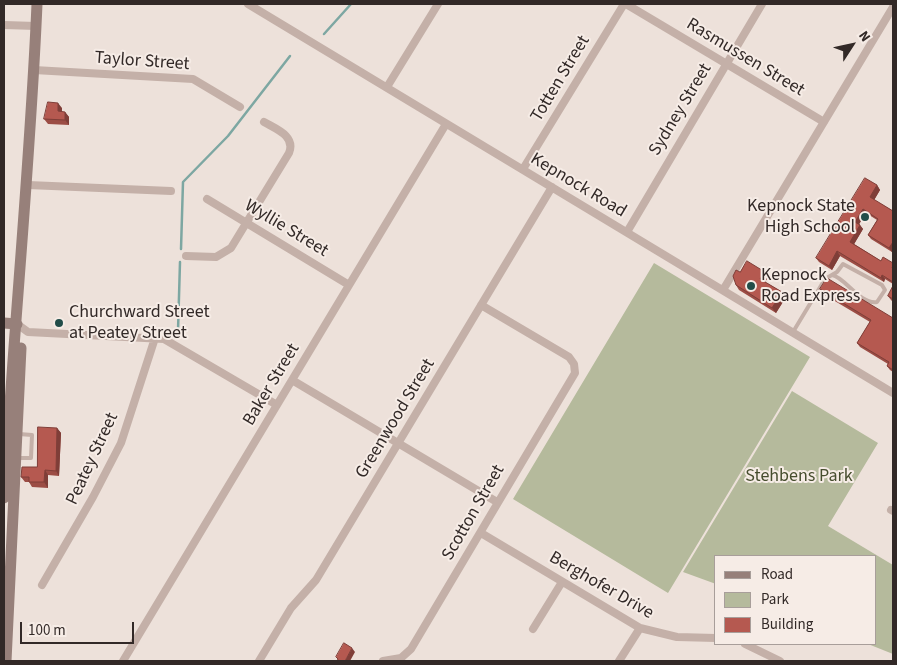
<!DOCTYPE html>
<html>
<head>
<meta charset="utf-8">
<style>
	body { margin:0 }
	#map { position:relative; width:897px; height:665px; overflow:hidden; background:#ede1da; font-family:"Source Sans 3",sans-serif }
	canvas { display:block }
	.frame { position:absolute; inset:0; border:5px solid #322927; pointer-events:none }
	.legend { position:absolute; left:714px; top:555px; width:162px; height:90px; box-sizing:border-box; background:#f6ece6; border:1px solid #a89e9a; margin:0; padding:6px 9px; list-style:none; font-size:15px; color:#322927 }
	.legend li { display:flex; align-items:center; gap:10px; height:25px }
	.legend b { width:25px; border:1px solid #a89e9a }
	.north { position:absolute; left:827px; top:20px; width:50px; height:50px; -webkit-text-stroke:4px #f6ece6; paint-order:stroke; rotate:55deg; font-size:14px; font-weight:700; line-height:20px; text-align:center; color:#322927 }
	.north::after { content:''; display:block; margin:auto; width:18px; height:22px; background:#322927; clip-path:polygon(50% 0,100% 100%,50% 72%,0 100%) }
	.scale { position:absolute; left:20px; top:622px; width:114px; height:22px; box-sizing:border-box; border:2px solid #322927; border-top:0; padding-left:6px; font-size:15px; line-height:18px; white-space:nowrap; color:#322927; -webkit-text-stroke:4px #f6ece6; paint-order:stroke }
</style>
</head>
<body>
<div id="map">
<canvas width="897" height="665"></canvas>
<div class="frame"></div>
<ul class="legend">
<li><b style="height:6px;background:#97807a"></b>Road</li>
<li><b style="height:14px;background:#b5ba9c"></b>Park</li>
<li><b style="height:14px;background:#b55950"></b>Building</li>
</ul>
<div class="north">N</div>
<div class="scale">100 m</div>
</div>
<script>
const context = document.querySelector('canvas').getContext('2d');
context.lineJoin = 'round';
function fill(path, color) { context.fillStyle = color; context.fill(path, 'evenodd'); }
function stroke(path, color, width, dash) { context.strokeStyle = color; context.lineWidth = width; context.lineCap = dash ? 'butt' : 'round'; context.setLineDash(dash || []); context.stroke(path); }
function drawText(font, color, halo, rows, align = 'center') {
  context.font = font + ' "Source Sans 3",sans-serif'; context.lineWidth = 4; context.setLineDash([]); context.textBaseline = 'middle'; context.strokeStyle = halo; context.fillStyle = color; for (const [text, x, y, turn = 0] of rows) {
    context.save(); context.translate(x, y); context.rotate((+turn || 0) * Math.PI / 180); context.textAlign = isNaN(turn) ? turn : align; if (halo) context.strokeText(text, 0, 0); context.fillText(text, 0, 0); context.restore();
  }
}
const green = new Path2D(`
	M654,263l156,94 -142,236 -155,-94z
	M792,391l86,52 -50,83 65,39v89l-25,-10h8v-88h-160v28l-33,-12z`);
const stream = new Path2D(`
	M324,34l27,-30
	M181,249l2,-67 45,-46 62,-80
	M178,331l2,-69`);
const lane = new Path2D(`
	M793,332l32,-53 12,-7 6,-8 39,21 3,5 -8,12c-17,3 -32,-25 -45,-27
	M18,458h13l1,-23 -13,-1`);
const street = new Path2D(`
	M248,4l645,389
	M626,4l198,118
	M4,25l32,1
	M34,70l159,9 47,28
	M387,87l51,-83
	M523,169l101,-165
	M28,185l143,6
	M207,199l142,86
	M627,232l135,-228
	M186,256l30,1 15,-9 58,-95c7,-17 -13,-24 -25,-31
	M723,290l170,-283
	M17,324l11,8 136,7 113,66
	M292,380l205,122
	M891,510l2,1
	M481,533l159,95 37,9 39,1
	M42,585l51,-88 28,-54 34,-105
	M533,629l29,-47
	M745,644l35,17
	M123,661l323,-537
	M259,661l32,-53 25,-28 236,-393
	M383,661l18,-3 10,-9 164,-276 -1,-9 -5,-7 -88,-52
	M619,661l21,-33`);
const secondary = new Path2D(`
	M4,323l13,1
	M4,498c9,-165 26,-329 33,-494
	M6,661l15,-313`);
const wall = new Path2D(`
	M62,108v4h3l4,5v8l-21,-1 -4,-5z
	M877,185l3,5 -6,10 19,11v40l-1,1 -21,-13 -3,-4 9,-15 -11,-7 -7,11 4,5 -9,15 27,17 12,2v21l-8,-5 -1,3 -44,-26 -8,14 -13,-8 -3,-4z
	M765,272l3,5 -3,5 17,10 4,5 -10,16 -37,-23 -3,-5z
	M893,286v16l-2,-2 -3,-4z
	M820,289l73,29v54l-3,-2 -3,-4 1,-2 -28,-17 -3,-4 13,-21 -47,-28z
	M57,428l4,5 -2,43 -11,-1v13l-16,-1 -3,-5h-4l-4,-5 16,-10z`);
const shadedWall = new Path2D(`
	M58,103l4,5 -1,9 -3,-6z
	M65,112l4,5v8l-4,-5z
	M877,185l3,5 -7,12 -3,-5z
	M863,209l3,4 -8,13 -3,-4z
	M860,225l3,4 -10,17 -3,-4z
	M893,242v9l-1,1 -3,-4z
	M837,251l3,5 -8,14 -3,-4z
	M765,272l3,5 -4,7 -4,-5z
	M882,275l3,4 -1,3 -3,-4z
	M782,292l4,5 -10,16 -4,-5z
	M57,428l4,5 -2,43 -3,-5z
	M45,470l3,5v13l-4,-6z
	M352,648l3,4 -5,9h-5z`);
const building = new Path2D(`
	M48,102l10,1v8l7,1v8l-21,-1z
	M865,178l12,7 -7,12 23,14v31l-4,6 -21,-13 10,-16 -15,-10 -8,13 5,3 -10,17 31,19 2,-4 10,6v3l-1,2h1v14l-11,-7 -1,3 -44,-27 -8,15 -13,-8z
	M747,261l18,11 -5,7 22,13 -10,16 -36,-23 -3,-9 3,-6 4,2z
	M827,278l66,40v52l-6,-4 2,-4 -32,-19 14,-23 -51,-31z
	M893,286v13l-5,-3z
	M38,427l19,1 -1,43 -11,-1 -1,12h-15v-5h-8l1,-10h15z
	M344,643l8,5 -7,13h-8l1,-2 -2,-2z`);
const markers = [
	[865,217,5,"#224d49"],
	[751,286,5,"#224d49"],
	[59,323,5,"#224d49"]
];
const streetNames = [
	["Rasmussen Street",745,58,31],
	["Taylor Street",142,62,4],
	["Totten Street",561,79,-59],
	["Sydney Street",681,110,-59],
	["Kepnock Road",578,186,31],
	["Wyllie Street",286,229,31],
	["Baker Street",272,385,-59],
	["Greenwood Street",396,419,-59],
	["Peatey Street",93,459,-65],
	["Scotton Street",474,513,-60],
	["Berghofer Drive",601,586,30]
];
const poiNames = [
	["Kepnock State",855,207,"right"],
	["High School",855,228,"right"],
	["Kepnock",761,276],
	["Road Express",761,297],
	["Churchward Street",69,313],
	["at Peatey Street",69,334]
];
const parkNames = [
	["Stehbens Park",799,477]
];
fill(green, '#b5ba9c');
stroke(stream, '#7da7a2', 2.5);
stroke(lane, '#c4b0a8', 4);
stroke(street, '#c4b0a8', 8);
stroke(secondary, '#97807a', 11);
fill(wall, '#9c4d45');
fill(shadedWall, '#7f3e38');
fill(building, '#b55950');
stroke(building, '#7f3e38', 1);
for (const [x, y, r, color] of markers) { const dot = new Path2D(); dot.arc(x, y, r, 0, 2 * Math.PI); context.fillStyle = color; context.fill(dot); stroke(dot, '#f6ece6', 2); }
drawText('18px', '#322927', '#f6ece6', streetNames);
drawText('18px', '#322927', '#f6ece6', poiNames, 'left');
drawText('18px', '#464d2e', '#f6ece6', parkNames);
</script>
</body>
</html>
